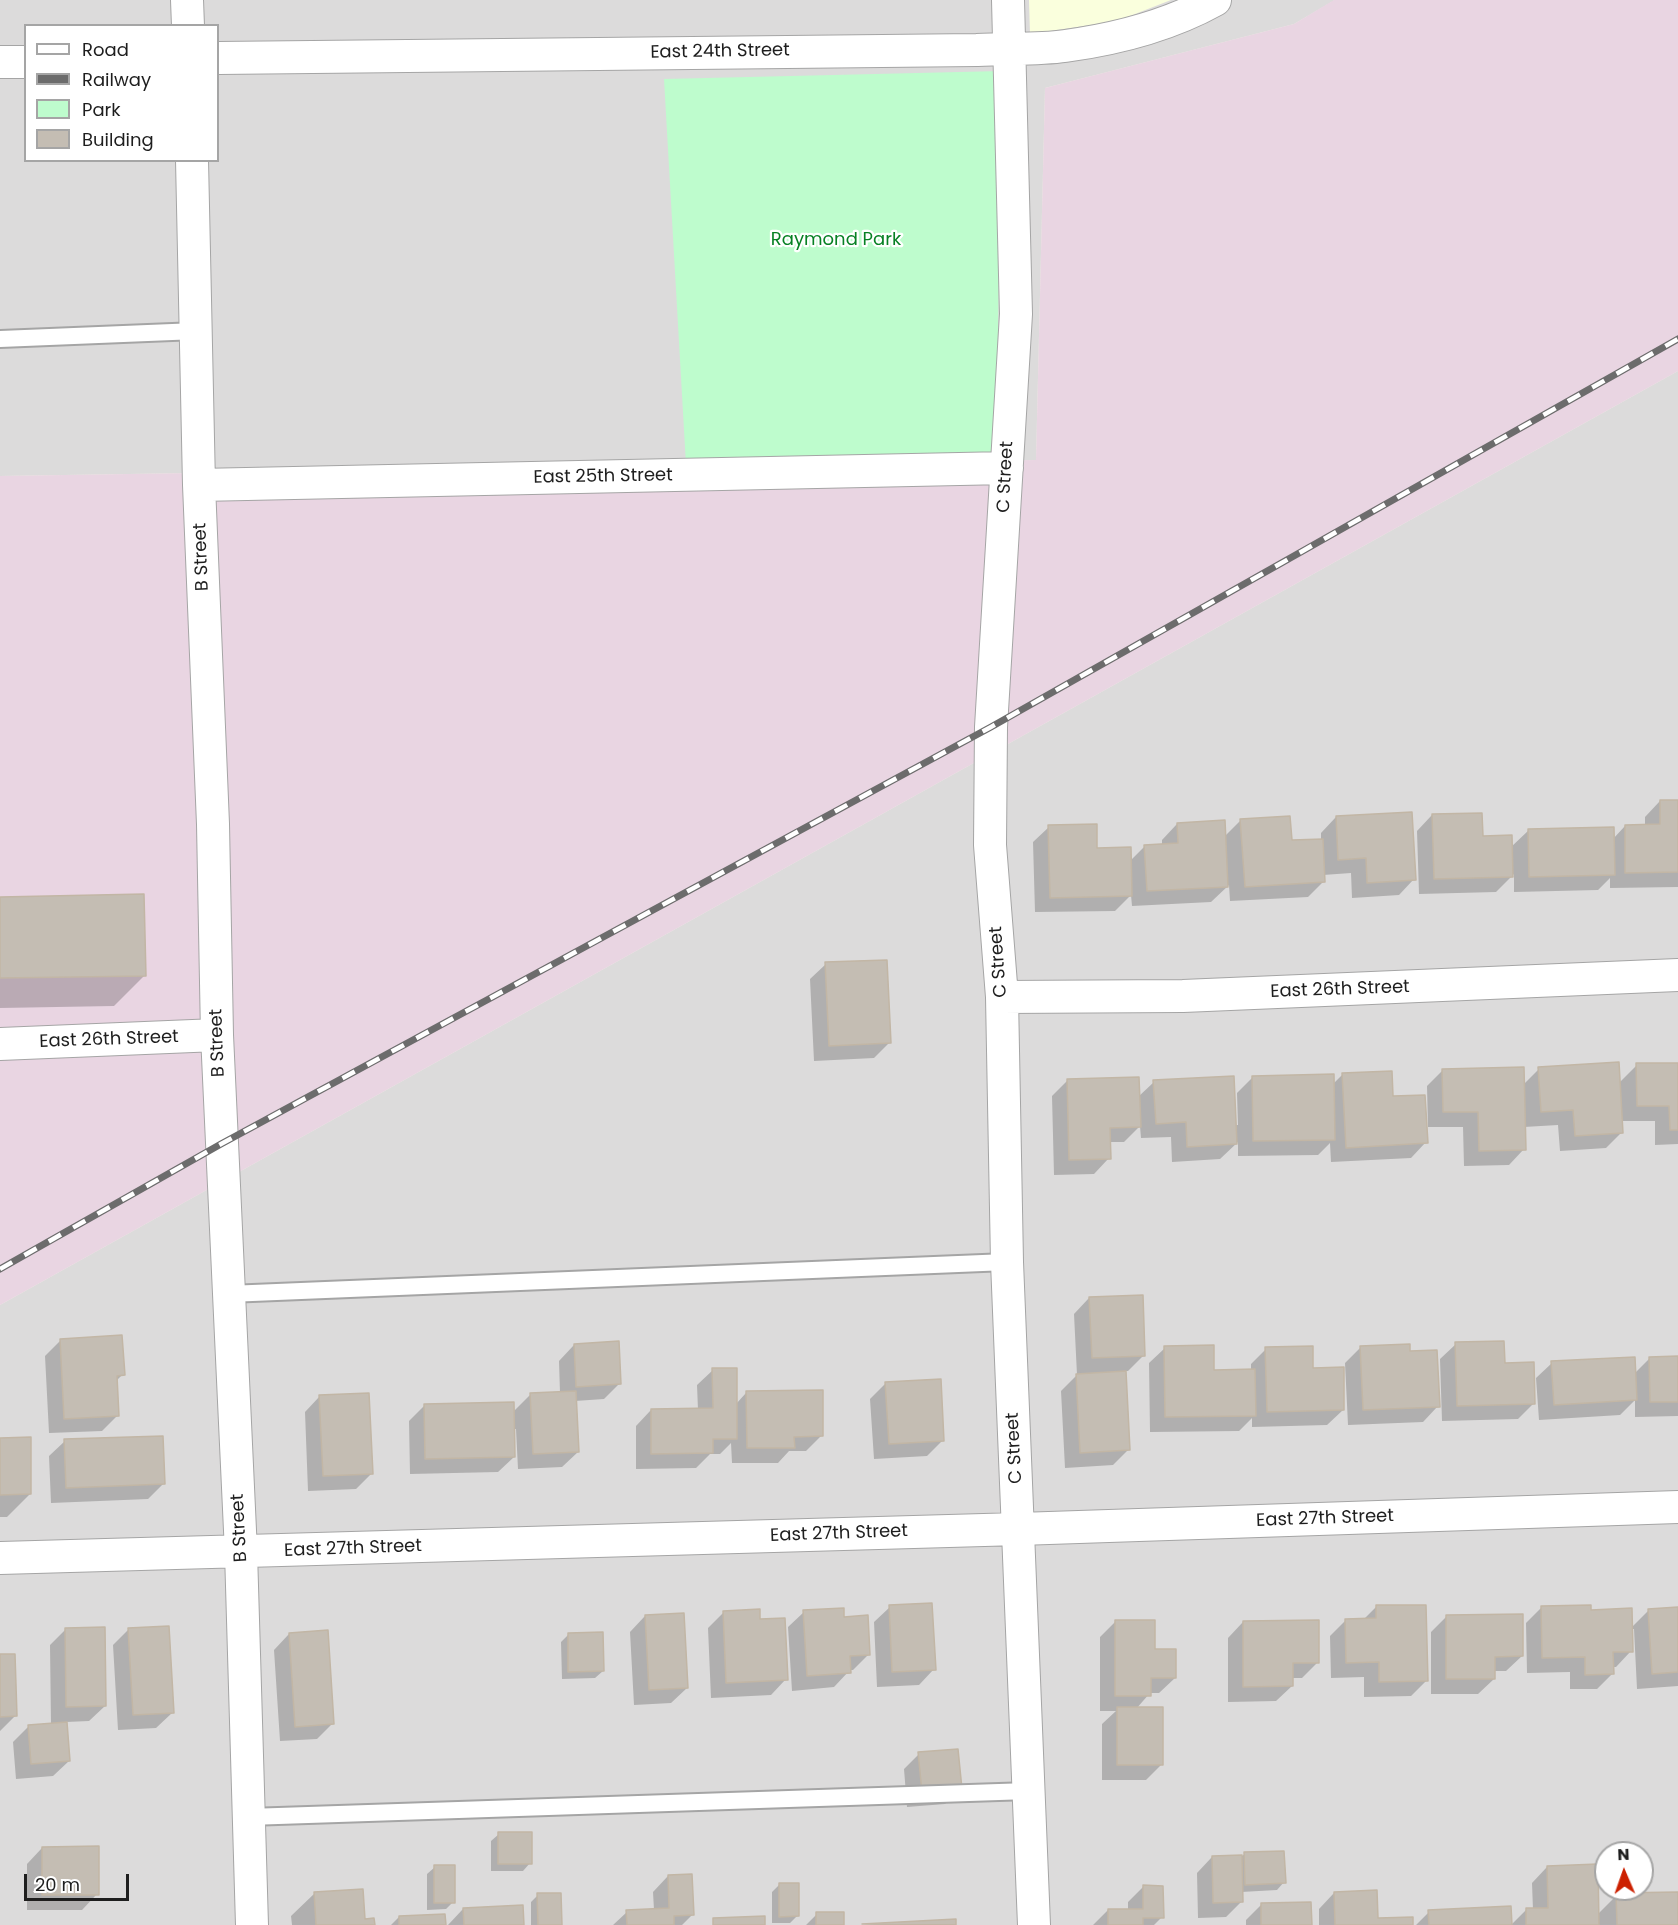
<!DOCTYPE html>
<html>
<head>
<meta charset="utf-8">
<style>
	body { margin:0 }
	#map { position:relative; width:1678px; height:1925px; overflow:hidden; background:#efede4; font-family:Poppins,sans-serif }
	canvas { display:block }
	.legend { position:absolute; left:24px; top:24px; width:195px; height:138px; box-sizing:border-box; background:#fff; border:2px solid #a5a5a5; margin:0; padding:8px 10px; list-style:none; font-size:18px; color:#1e1e1e }
	.legend li { display:flex; align-items:center; gap:12px; height:30px }
	.legend b { width:30px; border:2px solid #a5a5a5 }
	.north { position:absolute; left:1594px; top:1841px; width:60px; height:60px; box-sizing:border-box; background:#fff; border:2px solid #a5a5a5; border-radius:50%; rotate:358deg; font-size:16px; font-weight:700; line-height:24px; text-align:center; color:#1e1e1e }
	.north::after { content:''; display:block; margin:auto; width:21px; height:27px; background:#cc2000; clip-path:polygon(50% 0,100% 100%,50% 72%,0 100%) }
	.scale { position:absolute; left:24px; top:1874px; width:105px; height:27px; box-sizing:border-box; border:3px solid #1e1e1e; border-top:0; padding-left:8px; font-size:18px; line-height:21px; white-space:nowrap; color:#1e1e1e; -webkit-text-stroke:4px #fff; paint-order:stroke }
</style>
</head>
<body>
<div id="map">
<canvas width="1678" height="1925"></canvas>
<ul class="legend">
<li><b style="height:8px;background:#fff"></b>Road</li>
<li><b style="height:8px;background:#6c6c6c"></b>Railway</li>
<li><b style="height:16px;background:#befccd"></b>Park</li>
<li><b style="height:16px;background:#c4bdb3"></b>Building</li>
</ul>
<div class="north">N</div>
<div class="scale">20 m</div>
</div>
<script>
const context = document.querySelector('canvas').getContext('2d');
context.lineJoin = 'round';
function fill(path, color) { context.fillStyle = color; context.fill(path, 'evenodd'); }
function stroke(path, color, width, dash) { context.strokeStyle = color; context.lineWidth = width; context.lineCap = dash ? 'butt' : 'round'; context.setLineDash(dash || []); context.stroke(path); }
function drawText(font, color, halo, rows, align = 'center') {
  context.font = font + ' Poppins,sans-serif'; context.lineWidth = 4.5; context.setLineDash([]); context.textBaseline = 'middle'; context.strokeStyle = halo; context.fillStyle = color; for (const [text, x, y, turn = 0] of rows) {
    context.save(); context.translate(x, y); context.rotate((+turn || 0) * Math.PI / 180); context.textAlign = isNaN(turn) ? turn : align; if (halo) context.strokeText(text, 0, 0); context.fillText(text, 0, 0); context.restore();
  }
}
const residential = new Path2D(`
	M0,0h1335l-41,24 -249,64 -9,372 -1036,16zM26,26h192v134h-192z
	M1678,371v1554h-1678v-620zM1606,1853h36v36h-36z`);
const industrial = new Path2D(`
	M1334,0h344v371l-1678,934v-829l1036,-16 9,-372 249,-64z`);
const education = new Path2D(`
	M1029,0h142l-54,21 -87,13z`);
const park = new Path2D(`
	M1002,71l-6,389 -310,5 -22,-386z`);
const shadow = new Path2D(`
	M1660,801h18v86l-68,1v-10l-12,12 -84,2v-18l-18,18 -77,2 -2,-63 15,-16 49,23 29,10 19,-18 84,9 12,-13h20v-9z
	M1336,817l78,62 -15,16 -47,3 -1,-25 -28,2 1,6 -16,16 -78,4 -1,-16 -18,17 -79,4 -1,-11 -16,16 -80,1 -2,-70 16,-15 47,22 34,12 15,-15 17,-1v-5l15,-16 47,13 17,-17 49,22 31,-2v-7z
	M0,899l145,76 -31,31 -114,2z
	M826,964l64,78 -16,16 -60,3 -4,-82z
	M1678,1064v80l-23,1v-24h-34l1,11 -16,16 -46,3 -2,-26 -34,2v22l-15,16 -45,1 -1,-39h-35l-1,-41 16,-16 80,15 16,-16 80,14 18,-18z
	M1343,1074l48,23 35,45 -15,16 -80,4 -1,-19 -12,12 -80,1v-14l-18,17 -48,3 -1,-25 -30,1 -1,-12 -16,16h-15v16l-15,16 -40,1 -2,-79 16,-16 70,17 16,-15 81,43h3l-1,-32 16,-16 79,8z
	M1089,1298l55,57 -16,16h-3l4,78 -16,16 -48,3 -4,-77 16,-16 -3,-61z
	M61,1340l62,34 -7,7 2,34 -16,16 -53,2 -4,-77z
	M1456,1344l47,20 31,39 -16,16 -76,2 -2,-62z
	M574,1345l46,38 -16,16 -29,2 3,51 -16,15 -44,2 -2,-40h-3l1,28 -16,15 -88,2 -1,-53 16,-16 88,7 18,-18 29,-1 -1,-32z
	M1165,1348l48,24 38,-1v-7l15,-15 46,20 31,41 -16,15 -75,2v-9l-13,13 -89,1 -1,-69z
	M1360,1348l49,4 29,54 -15,16 -75,3 -3,-62z
	M1650,1358h28v58l-43,1v-17l-15,15 -81,5 -3,-42 16,-15 82,11z
	M713,1370l23,34 10,-11 76,42 -16,16h-17l-11,12h-46l-1,-20 -11,11h-10l-14,14 -60,1v-43l15,-16h47l-1,-25z
	M886,1383l57,57 -16,16 -53,3 -4,-60z
	M320,1396l51,78 -15,15 -48,2 -3,-79z
	M0,1439l30,55 -23,23h-7z
	M65,1441l98,43 -15,15 -97,4 -2,-47z
	M890,1607l44,62 -15,16 -42,2 -3,-65z
	M1376,1607l50,74 -15,15 -47,1v-20l-33,1 -1,-42 16,-16h17z
	M1542,1607l48,4 41,17 18,-18 29,-1v77l-41,3 -3,-60h-3v22l-15,16h-4v7l-15,15h-27v-17l-43,1 -1,-50z
	M804,1612l39,7 26,35 -16,16h-3l-16,17 -42,4 -4,-64z
	M723,1613l36,7 27,59 -15,16 -60,3 -3,-70z
	M645,1616l42,72 -16,15 -37,2 -4,-73z
	M1446,1617l76,39 -16,15h-12v8l-16,15h-47v-62z
	M1115,1622l39,28 21,28 -16,15h-9l-14,16 26,55 -16,16h-44v-56l14,-13h-16v-74z
	M1243,1622l75,40 -16,16h-10v8l-16,15 -48,1v-64z
	M129,1629l43,84 -16,15 -38,2 -5,-85z
	M65,1630l40,76 -16,15 -23,1 3,39 -16,15 -37,3 -3,-37 16,-16 22,-1 -1,-80z
	M289,1634l44,89 -16,16 -37,2 -6,-91z
	M568,1635l35,36 -8,7 -33,1 -1,-37z
	M0,1656l15,60 -15,15z
	M919,1754l41,35 -15,15 -38,3 -3,-38z
	M499,1834l31,29 -7,8h-32v-30z
	M42,1848l55,46 -15,16h-55v-46z
	M1245,1854l39,28 -7,8 -36,2v10l-15,15 -28,1 -1,-45 15,-16 30,-1z
	M435,1867l18,35 -7,7 -19,1v-36z
	M1547,1867l51,47 19,-19 61,-2v32h-167l15,-15h7l-1,-27z
	M668,1876l24,39 -10,10h-69l14,-13 27,-2 -1,-18z
	M779,1885l18,31 -7,7h-18v-31z
	M1143,1887l19,30 -8,8h-61l15,-15h20v-8z
	M315,1893l48,27 10,5h-81l-1,-9z
	M1334,1893l43,27 34,5h-92v-16z
	M538,1895l22,30h-29v-23z
	M1262,1904l48,21h-64v-5z
	M463,1909l59,16h-74z
	M1429,1912l82,13h-95z
	M817,1914l26,11h-37z
	M399,1917l45,8h-53z
	M955,1920v5h-90z`);
const building = new Path2D(`
	M1660,800h18v72l-53,1v-48l35,-1z
	M1412,812l4,68 -49,3 -1,-25 -28,2 -2,-44z
	M1482,813l1,23 29,-1 1,42 -79,2 -2,-65z
	M1290,816l2,24 31,-1 2,43 -80,5 -5,-68z
	M1225,820l3,67 -81,4 -3,-46 34,-2 -1,-20z
	M1097,824v24l34,-1 1,49 -82,2 -2,-73z
	M1614,827l1,48 -86,2 -1,-48z
	M144,894l2,82 -146,2v-81z
	M887,960l4,83 -62,3 -4,-84z
	M1619,1062l4,71 -48,3 -2,-26 -32,2 -3,-45z
	M1636,1063h42v67h-8l-1,-24h-32z
	M1524,1067l2,83 -47,1 -1,-39h-35l-1,-43z
	M1392,1071l1,25 32,-1 3,48 -82,5 -4,-75z
	M1334,1074l1,66 -82,1 -1,-65z
	M1234,1076l3,68 -50,3 -1,-25 -30,2 -3,-44z
	M1139,1077l2,50 -31,1 1,31 -42,1 -2,-81z
	M1143,1295l2,61 -53,2 -3,-61z
	M122,1335l3,40 -8,1 2,40 -55,3 -4,-80z
	M619,1341l2,43 -45,3 -2,-43z
	M1504,1341l1,22 29,-1 1,42 -78,2 -2,-64z
	M1410,1344v7l27,-1 3,57 -77,3 -3,-64z
	M1214,1345v25l41,-1 1,47 -91,1 -1,-71z
	M1313,1346v22l31,-1v43l-77,2 -2,-65z
	M1678,1356v46h-28l-1,-45z
	M1635,1357l2,43 -83,5 -3,-44z
	M712,1368h25v71h-24v14l-62,1v-45l62,-1z
	M1126,1371l4,79 -50,3 -4,-79z
	M941,1379l3,62 -55,3 -4,-62z
	M823,1390v46l-29,1 1,11h-48l-1,-57z
	M576,1391l3,61 -46,2 -3,-61z
	M369,1393l4,81 -50,2 -4,-81z
	M514,1402l1,55 -90,2 -1,-55z
	M163,1436l2,48 -99,4 -2,-49z
	M31,1437v57l-31,1v-57z
	M932,1603l4,67 -44,2 -3,-67z
	M1376,1605h50l2,76 -49,1v-20l-33,1 -1,-44 31,-1z
	M1591,1605v5l41,-2 1,44h-20l1,22 -29,1v-18l-43,1 -1,-52z
	M1678,1607v65l-26,2 -4,-65z
	M844,1608v9l24,-2 2,40 -20,1 1,17 -44,3 -4,-66z
	M760,1609v10l25,-1 3,62 -62,3 -3,-72z
	M684,1613l4,75 -39,2 -4,-75z
	M1523,1614v42l-28,1v22h-49v-64z
	M1115,1620h40v29h21v29h-25v18h-36z
	M1319,1620v43h-26v23l-50,1v-66z
	M169,1626l5,87 -41,2 -5,-87z
	M105,1627l1,79 -40,1 -1,-79z
	M328,1630l6,94 -39,3 -6,-94z
	M603,1632l1,39 -36,1v-39z
	M0,1654h15l2,62 -17,1z
	M1117,1707h46v58h-46z
	M67,1722l3,39 -39,3 -3,-39z
	M958,1749l4,40 -40,3 -4,-40z
	M498,1832h34v32h-34z
	M99,1846v49h-57v-48z
	M1284,1851l2,32 -41,2 -1,-33z
	M1242,1855l1,47 -30,1 -1,-47z
	M1598,1864l1,61h-73v-17h22l-1,-42z
	M434,1865h21v38h-21z
	M692,1874l2,41 -20,1v9h-47l-1,-15 43,-2 -1,-33z
	M779,1883h20v33l-20,1z
	M1143,1885l20,1 1,32h-21v7h-35v-16h35z
	M363,1889l2,30 9,-1 1,7h-59l-2,-33z
	M1377,1890l1,28 35,-1v8h-78l-1,-33z
	M1678,1892v33h-61l-1,-32z
	M537,1893h24l1,32h-24z
	M1311,1902l1,23h-51v-22z
	M523,1905l1,20h-60l-1,-17z
	M1511,1906l1,19h-83l-1,-15z
	M816,1912h28v13h-28z
	M445,1914l1,11h-47v-9z
	M765,1916v9h-52v-7z
	M956,1919v6l-94,-1z`);
const lane = new Path2D(`
	M0,339l197,-8
	M228,1294l779,-32
	M248,1817l781,-26`);
const street = new Path2D(`
	M187,0l1,26
	M1008,0l8,314 -25,413 -1,118 12,152 5,265 27,663
	M218,58l759,-8c29,-2 60,0 88,-4 52,-7 105,-21 150,-46
	M0,62h26
	M192,160l7,325 14,339 4,211 24,517 11,373
	M199,485l808,-17
	M1002,997l181,-1 495,-21
	M0,1044l217,-9
	M0,1558l1019,-29 659,-22`);
const rail = new Path2D(`
	M0,1269l221,-125 770,-417 687,-388`);
const streetNames = [
	["East 24th Street",720,52,-1],
	["East 25th Street",603,477,-1],
	["C Street",1006,477,-87],
	["B Street",202,557,-92],
	["C Street",999,962,-94],
	["East 26th Street",1340,990,-2],
	["East 26th Street",109,1040,-2],
	["B Street",218,1043,-92],
	["C Street",1015,1448,-93],
	["East 27th Street",1325,1519,-2],
	["B Street",240,1528,-93],
	["East 27th Street",839,1534,-2],
	["East 27th Street",353,1549,-2]
];
const parkNames = [
	["Raymond Park",836,240]
];
fill(residential, '#dcdbdb');
fill(industrial, '#e9d5e2');
fill(education, '#faffdd');
fill(park, '#befccd');
fill(shadow, '#0003');
fill(building, '#c4bdb3');
stroke(building, '#c2b6a5', 1.5);
stroke(lane, '#a5a5a5', 20);
stroke(street, '#a5a5a5', 34);
stroke(lane, '#fff', 16);
stroke(street, '#fff', 32);
stroke(rail, '#6c6c6c', 7);
stroke(rail, '#fff', 4.5, [14]);
drawText('18px', '#1e1e1e', '#fff', streetNames);
drawText('18px', '#078124', '#fff', parkNames);
</script>
</body>
</html>
